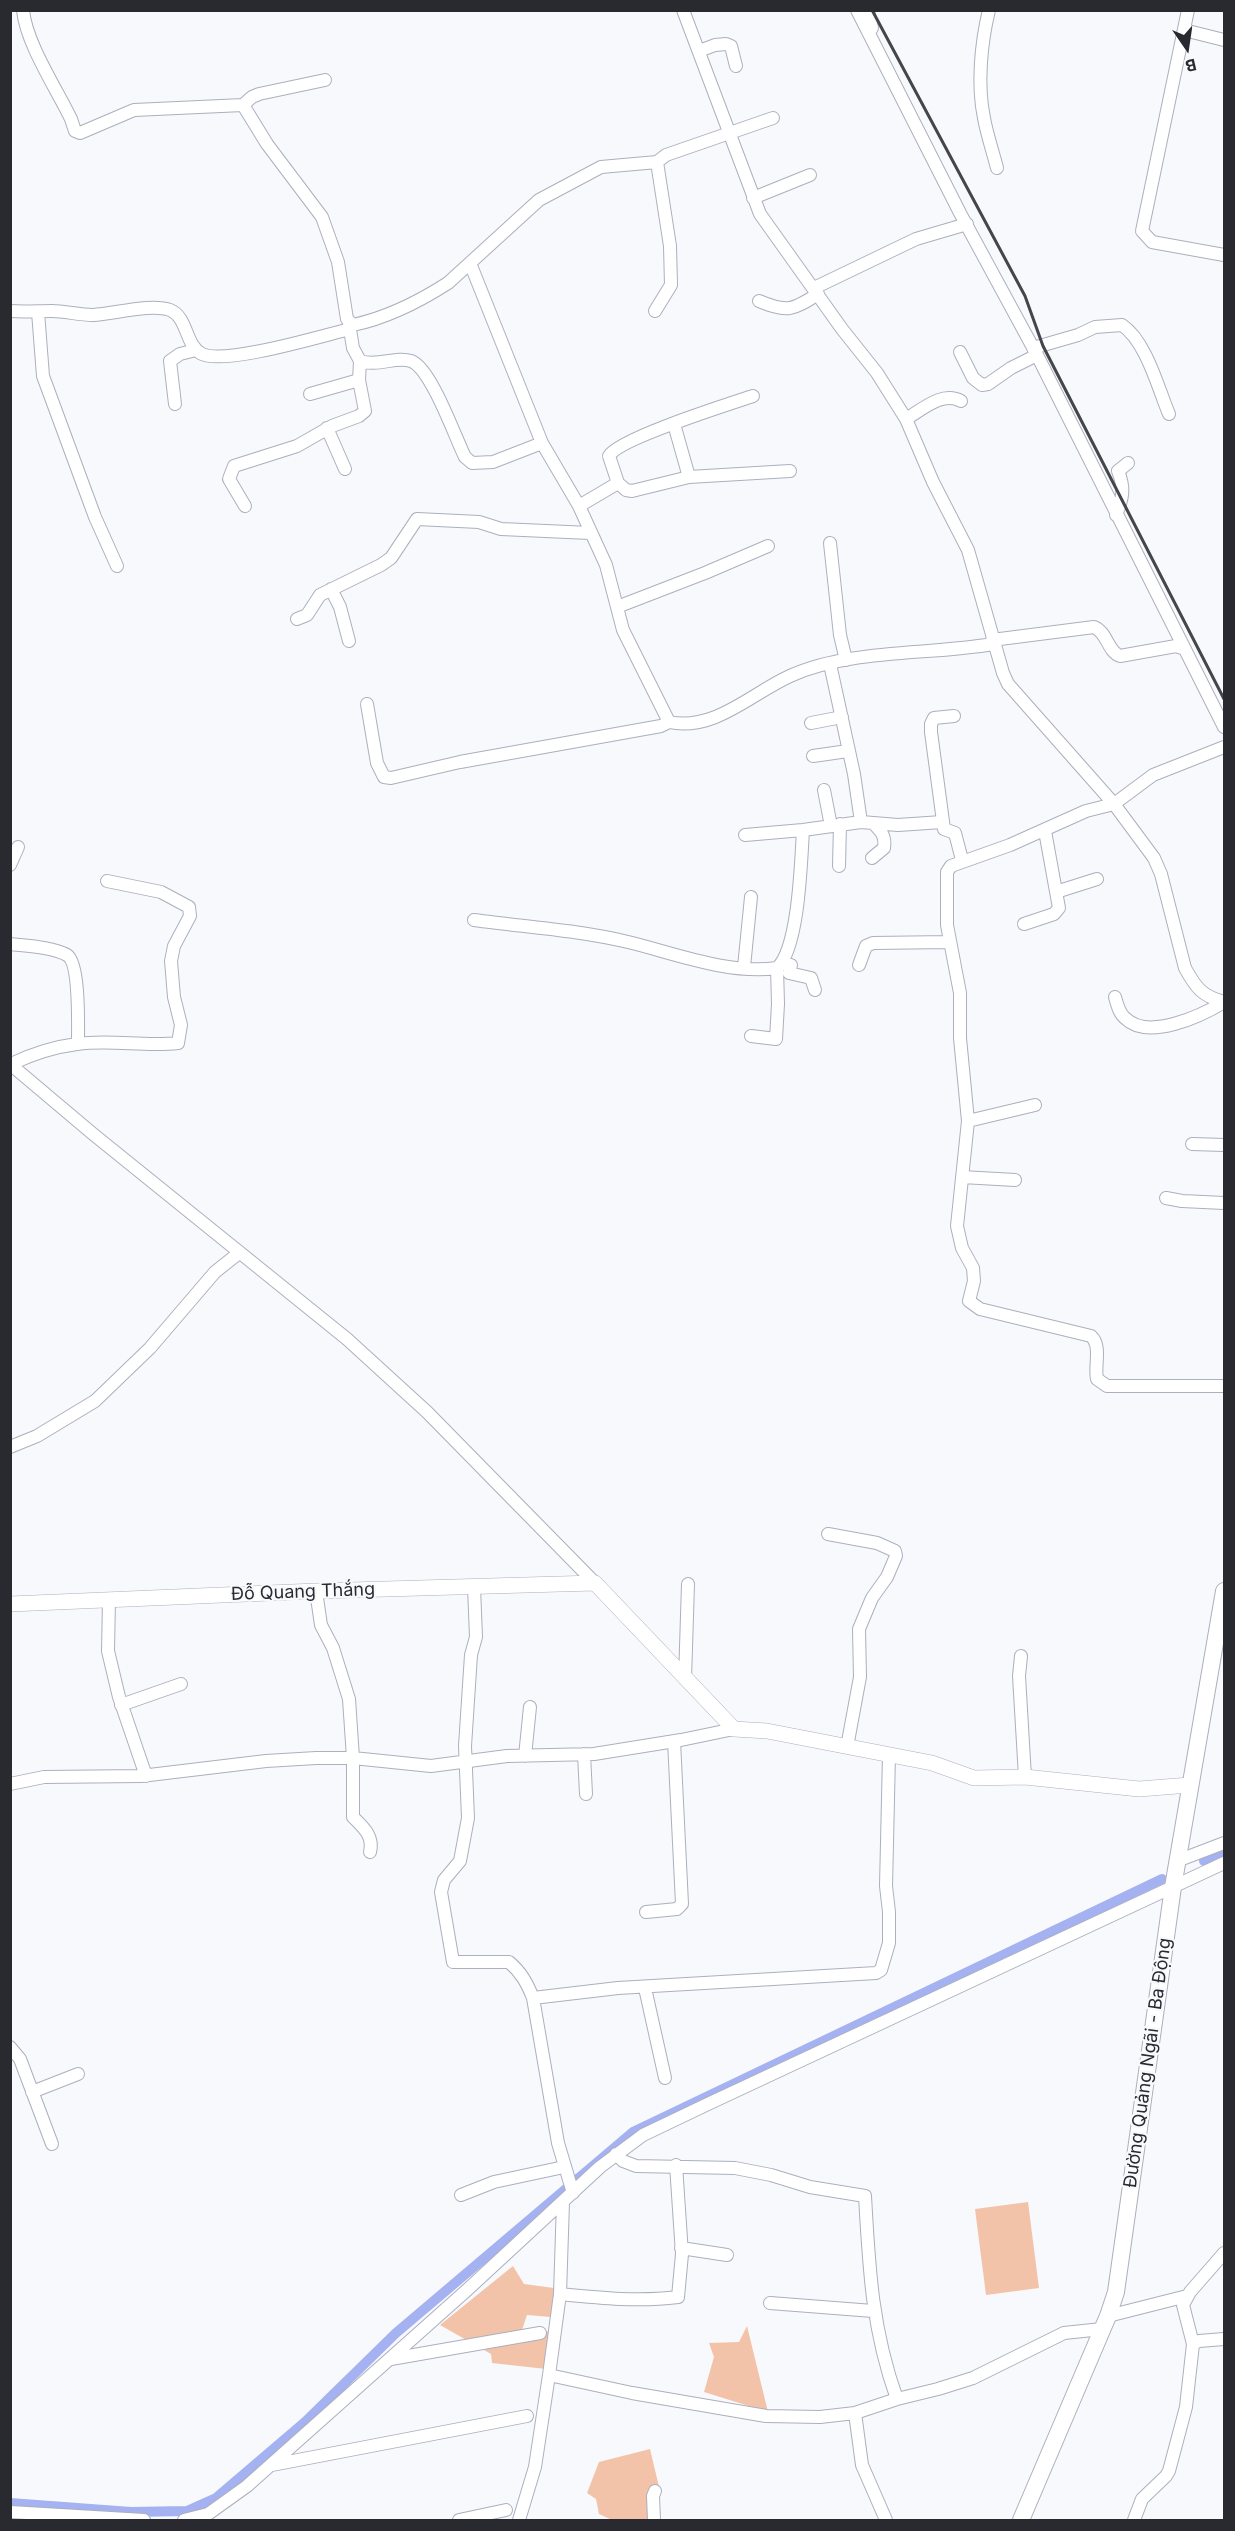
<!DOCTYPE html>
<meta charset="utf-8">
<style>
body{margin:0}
#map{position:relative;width:1235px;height:2531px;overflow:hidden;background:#f8f9fc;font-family:Inter,sans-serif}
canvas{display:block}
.frame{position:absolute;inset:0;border:12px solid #282a30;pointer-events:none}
.north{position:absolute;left:1157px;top:18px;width:60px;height:60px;-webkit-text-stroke:4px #f8f9fc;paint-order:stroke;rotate:167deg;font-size:16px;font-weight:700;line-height:24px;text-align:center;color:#282a30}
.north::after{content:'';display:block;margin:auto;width:21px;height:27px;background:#282a30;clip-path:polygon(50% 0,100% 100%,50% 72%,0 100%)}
</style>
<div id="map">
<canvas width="1235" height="2531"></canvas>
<div class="frame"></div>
<div class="north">B</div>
</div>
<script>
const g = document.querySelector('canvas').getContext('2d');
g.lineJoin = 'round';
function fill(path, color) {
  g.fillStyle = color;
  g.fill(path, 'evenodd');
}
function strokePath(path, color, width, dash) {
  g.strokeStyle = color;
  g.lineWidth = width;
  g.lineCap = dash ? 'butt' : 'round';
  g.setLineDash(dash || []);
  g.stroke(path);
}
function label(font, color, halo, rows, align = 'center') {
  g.font = font + ' Inter,sans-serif';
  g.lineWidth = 4.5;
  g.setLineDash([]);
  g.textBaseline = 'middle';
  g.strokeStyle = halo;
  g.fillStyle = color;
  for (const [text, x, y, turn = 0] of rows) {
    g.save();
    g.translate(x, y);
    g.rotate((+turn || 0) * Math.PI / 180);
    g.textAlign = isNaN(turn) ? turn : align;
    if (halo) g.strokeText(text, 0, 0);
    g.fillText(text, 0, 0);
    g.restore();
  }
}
fill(new Path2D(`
 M 1028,2202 L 1039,2288 L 986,2295 L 975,2209 Z
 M 513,2266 L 524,2284 L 554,2288 L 551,2317 L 527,2315 L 522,2330 L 551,2332 L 546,2369 L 492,2363 L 491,2354 L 440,2325 Z
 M 747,2326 L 768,2412 L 704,2392 L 714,2357 L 709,2343 L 739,2342 Z
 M 650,2449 L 660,2491 L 658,2520 L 612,2520 L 599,2514 L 596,2499 L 587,2493 L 599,2462 Z`), '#f2c3a8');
strokePath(new Path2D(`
 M 1204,1861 L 1224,1853
 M 10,2503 L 131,2512 L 187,2511 L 216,2498 L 305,2422 L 396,2333 L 633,2132 L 1162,1879`), '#a5b2f1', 10);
const minor = new Path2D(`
 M 23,10 C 26,43 56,88 71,119 L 75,131 L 80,133 L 134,110 L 243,105 L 267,144 L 322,217 L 338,262 L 347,319 L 353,325 C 386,318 420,301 448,283 L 539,200 L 601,167 L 657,162 L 666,155 L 773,118
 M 683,10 L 760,214 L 842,329 L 877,373 L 906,419 L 933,482 L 968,550 L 1003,673 L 1008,684 L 1114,804 L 1154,858 L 1161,874 L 1185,968 C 1196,988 1202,996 1224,1002
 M 857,10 L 960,213 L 1037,355 L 1224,727
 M 868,10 L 872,28 L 869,33
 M 989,10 C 981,43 977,85 984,118 C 987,135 993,152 997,168
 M 1188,10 L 1142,231 L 1152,242 L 1224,255
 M 1184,30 L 1224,40
 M 699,51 L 715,45 L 726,44 L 731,46 L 736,66
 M 243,105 L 252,97 L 259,94 L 325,80
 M 753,198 L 810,175
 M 470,263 L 542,443 L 579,506 L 606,565 L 623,630 L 669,722 C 714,732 752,693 790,676 C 848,649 930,655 993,644
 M 814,288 L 916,239 L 967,224
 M 759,301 C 787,313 793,310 818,294
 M 10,311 C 24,312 38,311 52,311 C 65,311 79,315 93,315 C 114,314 151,303 170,310 C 188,317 185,346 202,354 C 226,365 321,336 350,329
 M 655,311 L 671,285 L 670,246 L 657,162
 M 38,312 L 43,376 L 95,517 L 117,566
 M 349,323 L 353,348 L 360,361 C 377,367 396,356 411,361 C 431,368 455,437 465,457 L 472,463 L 493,462 L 542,443
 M 1033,348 L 1078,335 L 1095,327 L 1122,325 C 1146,341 1158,388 1169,414
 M 960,352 L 973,378 L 982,385 L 988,384 L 1011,368 L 1037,355
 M 310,394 L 359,380
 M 175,404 L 170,361 L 180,354 L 196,350
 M 906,419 C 923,409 942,391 961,401
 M 674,424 L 689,477
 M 327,428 L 345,469
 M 618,483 L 609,456 C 618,439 729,404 753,396
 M 245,506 L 229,479 L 234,466 L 297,446 L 332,426 L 359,416 L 365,411 L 359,380 L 360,361
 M 579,506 L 618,483 L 626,490 L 632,491 L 689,477 L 790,471
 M 1116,515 C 1123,498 1125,488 1118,471 L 1128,463
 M 830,543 L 840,635 L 846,660
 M 331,589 L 340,607 L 349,641
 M 617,607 L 705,573 L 768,546
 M 297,619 L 307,615 L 320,595 L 381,565 L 391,558 L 417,519 L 479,522 L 501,529 L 590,533
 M 992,640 L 1094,627 C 1108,633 1107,651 1120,656 L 1176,646 L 1185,649
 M 830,664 L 854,774 L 861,822
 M 367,704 L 377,763 L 384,777 L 391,778 L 460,762 L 661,726 L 669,722
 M 954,716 L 934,718 L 931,724 L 931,732 L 944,829 L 955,833 L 962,860
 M 811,723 L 842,717
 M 1224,747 L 1153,775 L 1114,804 L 1086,811 L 1010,845 L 951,866 L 947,872 L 947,925 L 960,993 L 960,1038 L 968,1121 L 957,1226 L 962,1248 L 973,1268 L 974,1281 L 969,1301 L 980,1309 L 1091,1336 C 1102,1346 1094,1366 1097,1379 L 1107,1386 L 1224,1386
 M 813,756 L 848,751
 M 824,790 L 831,826
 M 745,835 L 803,830
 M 872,858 L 884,848 C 886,836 881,831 873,823
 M 10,865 L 18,847
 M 839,866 L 840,824
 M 1056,892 L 1097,879
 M 474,920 C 525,927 578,930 628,942 C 674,953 729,975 777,968 C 799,948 801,861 803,830 L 861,822 L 898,825 L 942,822
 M 1024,924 L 1054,914 L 1059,908 L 1045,831
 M 10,944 C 27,946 52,947 67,955 C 80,963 78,1028 78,1043
 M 782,963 L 791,965 L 789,973 L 811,978 L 815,990
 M 859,965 L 866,946 L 873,943 L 949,942
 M 744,967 L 751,897
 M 1115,997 C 1117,1004 1119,1013 1125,1018 C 1148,1041 1201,1016 1224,1002
 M 751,1036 L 776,1039 L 778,1004 L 777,968
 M 10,1064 L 93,1134 L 347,1339 L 427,1412 L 595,1583
 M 11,1064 C 32,1054 53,1047 77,1044 C 110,1039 145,1047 178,1043 L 181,1025 L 174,997 L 171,961 L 174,946 L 190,916 L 189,907 L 161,892 L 107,881
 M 968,1121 L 1035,1105
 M 1192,1144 L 1224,1145
 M 962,1177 L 1015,1180
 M 1166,1198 L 1182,1201 L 1224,1203
 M 10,1447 L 37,1436 L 95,1401 L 150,1348 L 215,1272 L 239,1253
 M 828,1534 L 877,1543 L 895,1551 L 896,1556 L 887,1577 L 872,1598 L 859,1629 L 860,1677 L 847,1747
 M 474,1587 L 476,1637 L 471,1655 L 465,1746 L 468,1818 L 460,1861 L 444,1880 L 441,1892 L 453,1962 L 509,1962 C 521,1972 527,1983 533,1998 L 558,2143 L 573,2193
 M 316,1591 L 321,1625 L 333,1648 L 349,1699 L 353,1758 L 353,1817 C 363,1827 374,1836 370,1852
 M 109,1600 L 108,1651 L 119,1697 L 146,1776
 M 1021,1656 L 1019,1676 L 1025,1777
 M 685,1679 L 688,1584
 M 121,1705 L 181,1684
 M 584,1754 L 586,1794
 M 525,1756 L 530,1707
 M 10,1784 L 44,1777 L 141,1776 L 266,1761 L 316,1758 L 353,1758 L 431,1766 L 507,1756 L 594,1754 L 681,1740 L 734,1729
 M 1177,1861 L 1224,1843
 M 646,1912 L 677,1909 L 682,1904 L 674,1741
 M 645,1988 L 665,2078
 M 533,1998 L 618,1988 L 876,1973 L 881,1970 L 889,1943 L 889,1912 L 886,1886 L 889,1755
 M 10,2047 L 20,2059 L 52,2144
 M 32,2092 L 78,2074
 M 616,2154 L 623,2161 L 636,2166 L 735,2168 L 771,2175 L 810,2187 L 865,2196 C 869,2268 872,2330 897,2399
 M 461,2195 L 494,2182 L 564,2167
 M 681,2248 L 727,2255
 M 560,2294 C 600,2298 638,2302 678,2297 L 682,2254 L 676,2165
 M 770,2303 L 873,2311
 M 1108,2316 L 1187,2296
 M 1193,2344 L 1183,2305 L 1190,2292 L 1224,2253
 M 391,2359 L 540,2333
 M 549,2375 L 632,2393 L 766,2416 L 820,2417 L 855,2413 L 897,2399 L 938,2389 L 973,2378 L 1064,2333 L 1102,2329
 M 855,2413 L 862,2465 L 886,2520
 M 272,2465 L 527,2416
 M 10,2512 L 144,2520
 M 184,2520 L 208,2514 L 247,2486 L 467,2290 L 600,2167 L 643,2135 L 710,2103 L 1224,1863
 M 459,2520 L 506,2510
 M 519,2520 L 535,2467 L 549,2375 L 560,2294 L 563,2202
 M 654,2520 L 653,2496 L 655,2491
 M 1134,2520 L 1142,2499 L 1166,2476 L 1169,2471 L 1186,2407 L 1193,2344 L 1199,2341 L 1224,2339`);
const tertiary = new Path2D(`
 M 10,1604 L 316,1591 L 595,1583 L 734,1729 L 767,1731 L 932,1763 L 974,1778 L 1025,1777 L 1139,1789 L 1190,1785`);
const secondary = new Path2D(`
 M 1021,2520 L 1108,2316 L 1116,2292 L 1173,1887 L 1224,1591`);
strokePath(minor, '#acafbe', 14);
strokePath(tertiary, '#acafbe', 16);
strokePath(secondary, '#acafbe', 18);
strokePath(minor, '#fff', 12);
strokePath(tertiary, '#fff', 15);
strokePath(secondary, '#fff', 16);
strokePath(new Path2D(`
 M 872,10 L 1025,296 L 1043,346 L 1224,699`), '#44464b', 3);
label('18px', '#282a30', '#f8f9fc', [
 ["Đỗ Quang Thắng",303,1592,-2],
 ["Đường Quảng Ngãi - Ba Động",1148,2063,-82]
]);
</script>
